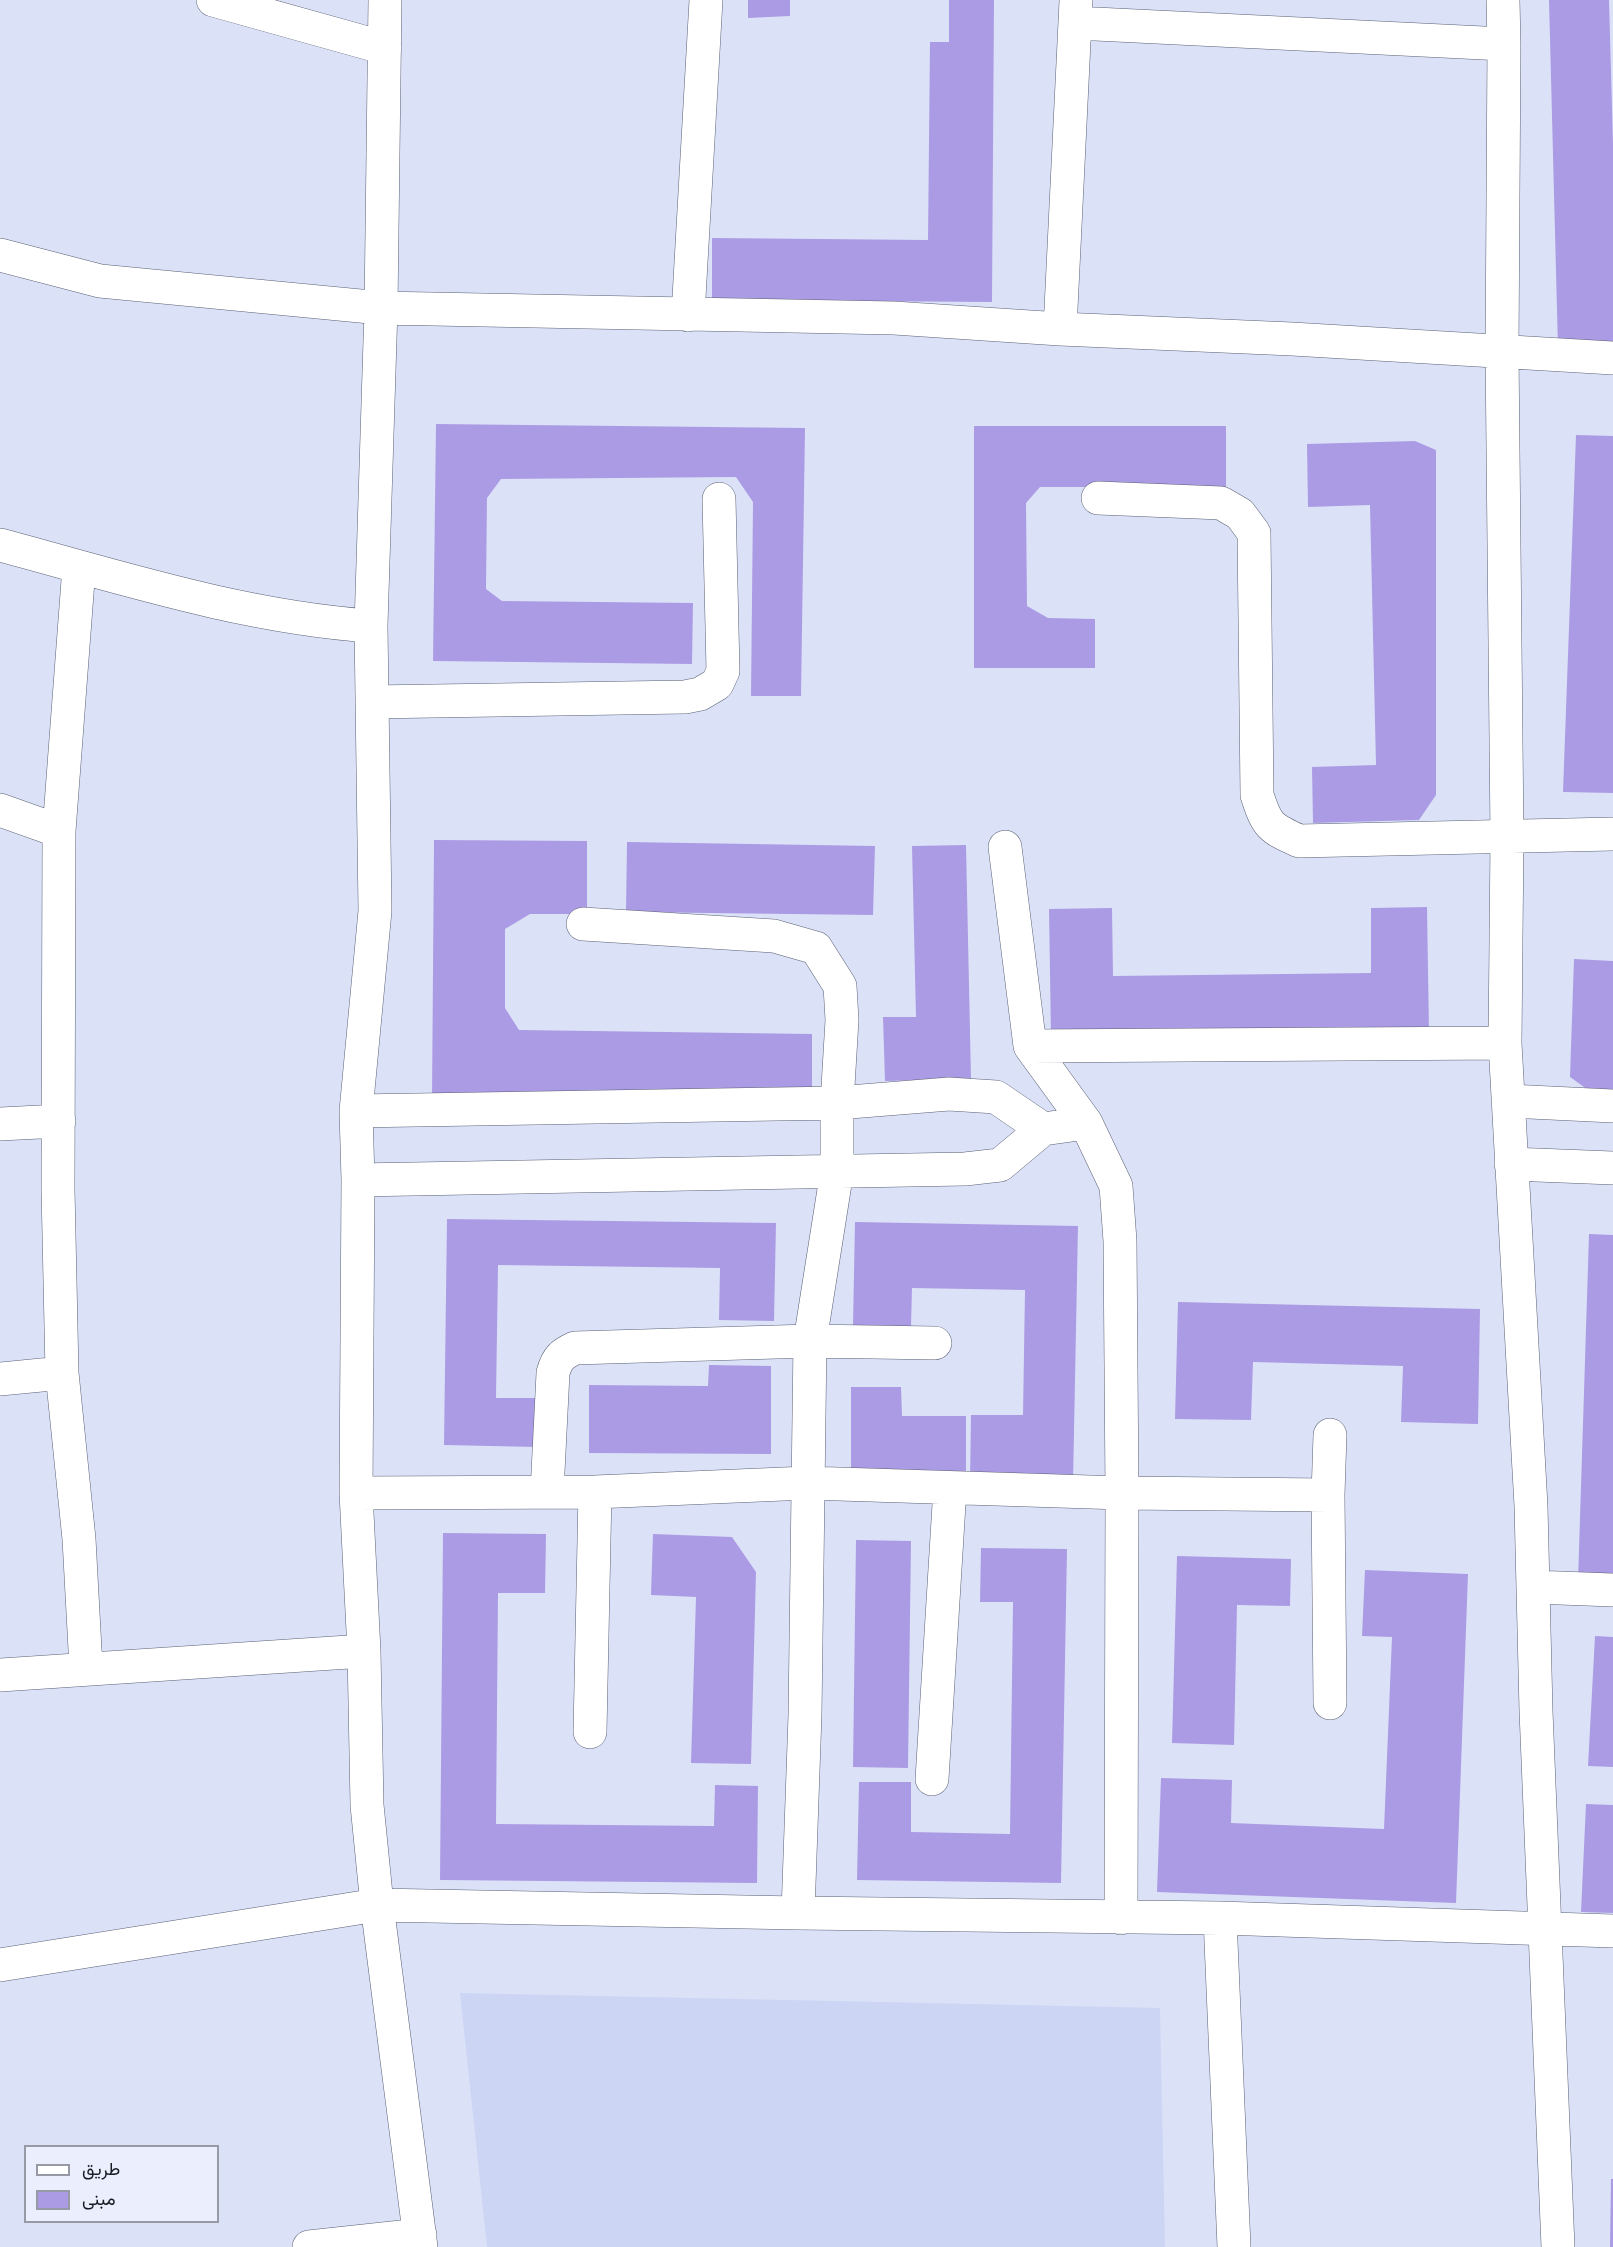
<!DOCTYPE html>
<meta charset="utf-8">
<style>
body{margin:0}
#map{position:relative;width:1613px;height:2247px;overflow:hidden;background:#dbe2f8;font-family:"PT Serif",Vazirmatn,serif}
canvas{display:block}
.legend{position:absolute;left:24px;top:2145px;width:195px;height:78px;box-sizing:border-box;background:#ebeffd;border:2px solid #979aa5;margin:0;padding:8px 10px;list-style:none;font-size:18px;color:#181a22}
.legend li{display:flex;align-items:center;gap:12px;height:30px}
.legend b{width:30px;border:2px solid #979aa5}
</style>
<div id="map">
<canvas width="1613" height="2247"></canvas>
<ul class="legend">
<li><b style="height:8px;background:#fff"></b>طريق</li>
<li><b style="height:16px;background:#ab9be4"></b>مبنى</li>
</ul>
</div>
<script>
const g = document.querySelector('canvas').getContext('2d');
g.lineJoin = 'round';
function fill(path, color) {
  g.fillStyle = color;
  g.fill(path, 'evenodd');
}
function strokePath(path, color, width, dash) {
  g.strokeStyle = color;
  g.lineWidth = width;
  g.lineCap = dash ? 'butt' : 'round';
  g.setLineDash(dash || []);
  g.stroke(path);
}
fill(new Path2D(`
 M 460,1993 L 1160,2008 L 1165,2247 L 487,2247 Z`), '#ccd5f3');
fill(new Path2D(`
 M 748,0 L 790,0 L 790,16 L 748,18 Z
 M 949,0 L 994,0 L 992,302 L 712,300 L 712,238 L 928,240 L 930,42 L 949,42 Z
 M 1549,0 L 1609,0 L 1613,145 L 1613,347 L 1558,349 Z
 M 436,424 L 805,428 L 801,696 L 751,696 L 753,502 L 736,477 L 501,479 L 487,498 L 486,589 L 502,601 L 693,603 L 692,664 L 433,661 Z
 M 974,426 L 1226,426 L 1226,487 L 1040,487 L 1026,503 L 1027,606 L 1048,618 L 1095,619 L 1095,668 L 974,668 Z
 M 1576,435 L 1613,436 L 1613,793 L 1563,792 Z
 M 1415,441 L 1436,450 L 1436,795 L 1419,820 L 1313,823 L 1312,767 L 1376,765 L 1370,505 L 1308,507 L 1307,444 Z
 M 434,840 L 587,841 L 587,914 L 530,914 L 505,929 L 505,1008 L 519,1030 L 812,1034 L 812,1101 L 432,1098 Z
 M 627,842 L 875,846 L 873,915 L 626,912 Z
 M 966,845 L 971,1079 L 885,1081 L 883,1017 L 916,1017 L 912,846 Z
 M 1427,907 L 1429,1032 L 1051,1038 L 1049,909 L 1112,908 L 1113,976 L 1371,973 L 1371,908 Z
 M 1574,959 L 1613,961 L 1613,1102 L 1605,1102 L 1570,1077 Z
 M 447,1219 L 776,1223 L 774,1321 L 719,1320 L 720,1268 L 498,1265 L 496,1398 L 537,1398 L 537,1447 L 444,1445 Z
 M 855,1222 L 1078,1226 L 1073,1483 L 970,1482 L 971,1415 L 1023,1415 L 1025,1290 L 912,1288 L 911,1327 L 853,1325 Z
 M 1589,1234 L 1613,1235 L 1613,1582 L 1578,1581 Z
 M 1178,1302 L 1480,1309 L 1478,1424 L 1401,1422 L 1403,1366 L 1253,1362 L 1251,1420 L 1175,1419 Z
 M 709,1365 L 771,1366 L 771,1454 L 589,1453 L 589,1385 L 708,1386 Z
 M 851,1387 L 901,1387 L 902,1416 L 966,1416 L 966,1478 L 851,1479 Z
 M 443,1533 L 546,1534 L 545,1593 L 498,1593 L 496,1824 L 714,1826 L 715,1785 L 758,1786 L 757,1883 L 440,1880 Z
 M 653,1534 L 732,1537 L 756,1572 L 751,1764 L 691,1763 L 696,1597 L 651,1595 Z
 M 856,1540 L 911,1541 L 908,1768 L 853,1767 Z
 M 981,1548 L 1067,1549 L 1061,1883 L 857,1880 L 859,1782 L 911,1782 L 911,1832 L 1010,1834 L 1013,1602 L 980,1602 Z
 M 1177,1556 L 1291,1559 L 1290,1606 L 1237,1605 L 1234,1745 L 1172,1743 Z
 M 1365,1570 L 1468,1574 L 1456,1903 L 1157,1892 L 1161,1778 L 1232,1780 L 1231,1823 L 1384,1829 L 1392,1637 L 1362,1636 Z
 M 1595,1636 L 1613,1637 L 1613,1767 L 1588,1766 Z
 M 1586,1804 L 1613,1805 L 1613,1913 L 1581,1912 Z
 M 1611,2179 L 1613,2179 L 1613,2247 L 1610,2247 Z`), '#ab9be4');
const minor = new Path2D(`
 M 213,0 L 385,48
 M 385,0 L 381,308 L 371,626 L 375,911 L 356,1111 L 358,1180 L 356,1493 L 364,1651 L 367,1805 L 377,1905 L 421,2247
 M 1503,0 L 1504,44 L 1502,351 L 1507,837 L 1505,1043 L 1531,1506 L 1536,1711 L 1558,2247
 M 1075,23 L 1504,44
 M 0,255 L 100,281 L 381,308 L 894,318 L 1060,329 L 1292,339 L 1613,358
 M 688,315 L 706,0
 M 1060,329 L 1076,1
 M 1098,498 L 1221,503 L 1240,514 L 1254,533 L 1257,795 C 1267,826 1270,828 1299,841 L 1613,834
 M 0,545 C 123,578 243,617 371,626
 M 79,567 L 59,831 L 58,1189 L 62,1373 L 79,1539 L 86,1668
 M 372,702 L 685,697 L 700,694 L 717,684 L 723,671 L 719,499
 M 0,810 L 59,831
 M 1005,847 L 1030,1046 L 1086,1123
 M 583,924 L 774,936 L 816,948 L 840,986 L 842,1020 L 837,1103 L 837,1171 L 810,1341 L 805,1715 L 798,1913
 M 1030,1046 L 1505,1043
 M 1509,1101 L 1613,1106
 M 356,1111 L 837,1103 L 949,1094 L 996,1097 L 1043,1129
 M 0,1124 L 59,1121
 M 1511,1164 L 1613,1168
 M 358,1180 L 965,1169 L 1000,1165 L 1043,1129 L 1086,1123 L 1116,1186 L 1120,1241 L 1122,1493 L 1121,1918
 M 0,1379 L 62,1373
 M 1330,1435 L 1328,1495 L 1330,1703
 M 547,1492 L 553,1373 C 557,1358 562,1354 575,1348 L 810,1341 L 935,1343
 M 356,1493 L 595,1492 L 807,1483 L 1122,1493 L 1328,1495
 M 1533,1587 L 1613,1590
 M 0,1675 L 364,1651
 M 590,1732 L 595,1492
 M 932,1779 L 950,1488
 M 1220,1918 L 1234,2247
 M 0,1965 L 377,1905 L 798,1913 L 1220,1918 L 1613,1931
 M 309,2247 L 420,2235`);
strokePath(minor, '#5a6074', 34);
strokePath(minor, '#fff', 33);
</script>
